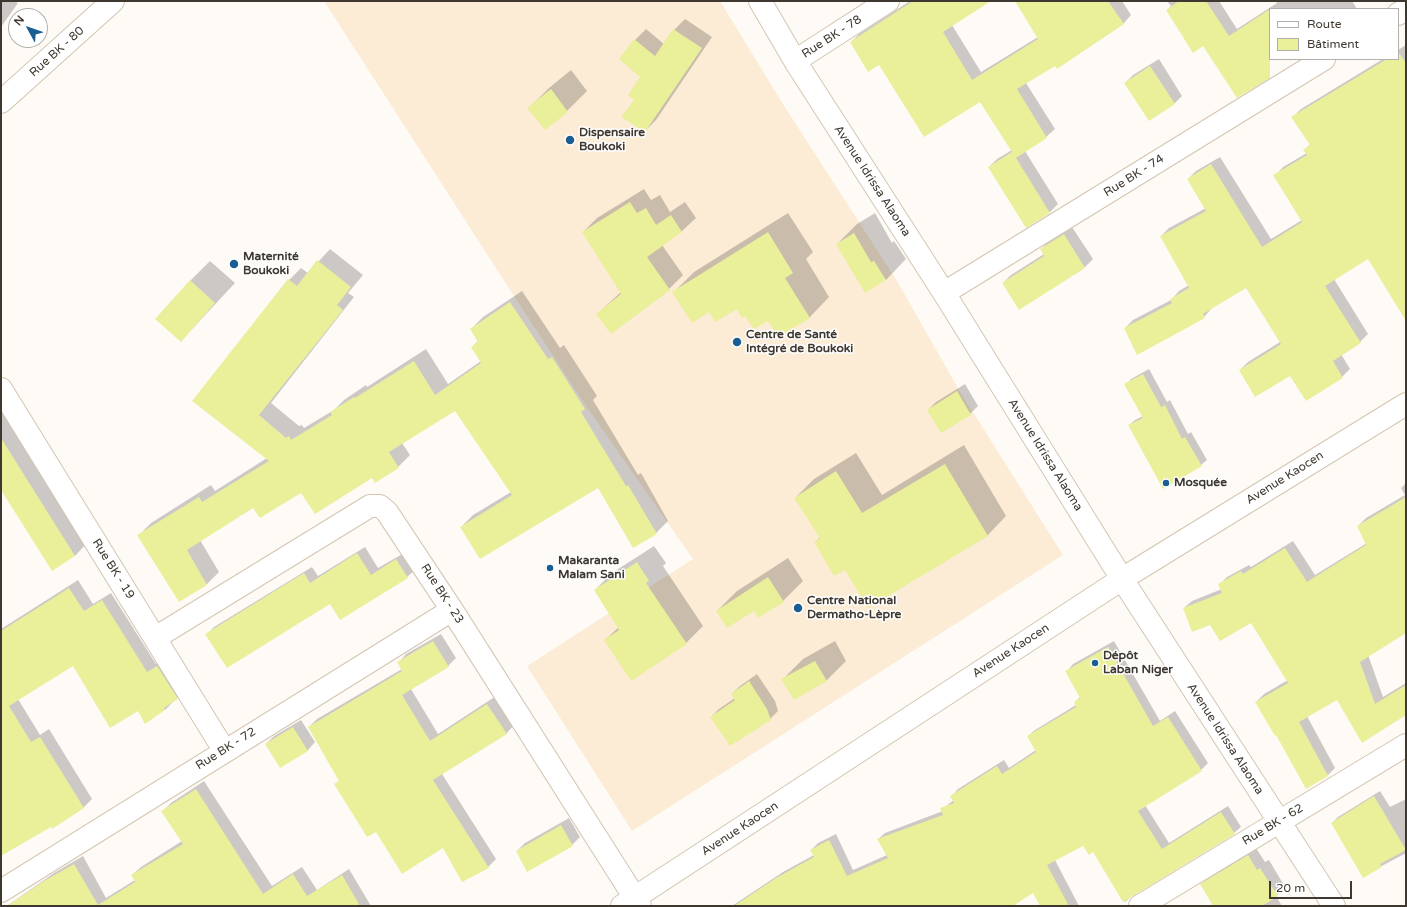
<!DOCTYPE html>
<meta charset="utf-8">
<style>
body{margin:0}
#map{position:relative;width:1407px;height:907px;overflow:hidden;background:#fefbf7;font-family:"Varela Round",sans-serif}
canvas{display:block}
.frame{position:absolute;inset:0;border:2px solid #3e3830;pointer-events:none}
.legend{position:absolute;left:1269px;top:8px;width:130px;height:52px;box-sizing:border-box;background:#fff;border:1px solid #b2afac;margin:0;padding:5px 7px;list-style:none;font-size:12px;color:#3e3830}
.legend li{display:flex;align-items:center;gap:8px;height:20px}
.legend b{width:20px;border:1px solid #b2afac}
.north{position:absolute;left:8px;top:8px;width:40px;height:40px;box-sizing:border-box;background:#fff;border:1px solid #b2afac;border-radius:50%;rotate:310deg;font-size:11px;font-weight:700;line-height:16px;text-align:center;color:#3e3830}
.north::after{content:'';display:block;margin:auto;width:14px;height:18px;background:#1a5d92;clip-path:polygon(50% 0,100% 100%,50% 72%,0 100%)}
.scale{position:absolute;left:1269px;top:881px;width:83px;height:18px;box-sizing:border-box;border:2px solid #3e3830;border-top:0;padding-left:5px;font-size:12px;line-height:14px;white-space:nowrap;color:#3e3830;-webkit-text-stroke:3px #fff;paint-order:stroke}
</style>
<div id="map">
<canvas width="1407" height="907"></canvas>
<div class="frame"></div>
<ul class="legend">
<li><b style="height:5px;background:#fff"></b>Route</li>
<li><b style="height:11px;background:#eaef9a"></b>Bâtiment</li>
</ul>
<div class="north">N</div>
<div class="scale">20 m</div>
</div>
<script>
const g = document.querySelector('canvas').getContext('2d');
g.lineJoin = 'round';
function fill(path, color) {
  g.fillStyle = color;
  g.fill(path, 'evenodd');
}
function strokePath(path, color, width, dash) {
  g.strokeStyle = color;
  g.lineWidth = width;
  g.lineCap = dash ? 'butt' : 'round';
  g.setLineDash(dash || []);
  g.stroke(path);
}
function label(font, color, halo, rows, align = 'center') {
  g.font = font + ' "Varela Round",sans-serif';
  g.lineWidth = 3;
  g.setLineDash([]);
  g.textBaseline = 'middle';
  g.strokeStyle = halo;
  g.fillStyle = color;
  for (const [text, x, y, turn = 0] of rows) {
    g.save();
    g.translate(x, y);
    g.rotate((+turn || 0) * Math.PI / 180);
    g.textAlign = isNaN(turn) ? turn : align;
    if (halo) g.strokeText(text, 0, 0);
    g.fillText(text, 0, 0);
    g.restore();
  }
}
fill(new Path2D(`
 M 324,1 L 720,1 L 783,104 L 897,281 L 959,390 L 1063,555 L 632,831 L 527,666 L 693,559 L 586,406 L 512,293 Z`), '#fcecd6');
fill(new Path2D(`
 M 1,1 L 14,1 L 18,3 L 1,27 Z
 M 910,1 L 989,1 L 952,25 L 981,72 L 1038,37 L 1016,1 L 1122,1 L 1131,15 L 1123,24 L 1026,83 L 1055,129 L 1046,137 L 1025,151 L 1058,204 L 1050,212 L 1027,226 L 989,167 L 997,159 L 1012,150 L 980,100 L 880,63 L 851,42 L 859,34 Z
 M 1167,1 L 1219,1 L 1237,29 L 1277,3 L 1276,1 L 1352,1 L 1357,9 L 1270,9 L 1270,55 L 1203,45 L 1167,10 L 1171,6 Z
 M 685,19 L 712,37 L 656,120 L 645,131 L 635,100 L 642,76 L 635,40 L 646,29 L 664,44 L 674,30 Z
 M 1406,45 L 1406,305 L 1368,258 L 1334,279 L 1368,334 L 1360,342 L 1341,354 L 1350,369 L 1342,377 L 1291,375 L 1240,370 L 1248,362 L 1280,342 L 1246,287 L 1212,308 L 1204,317 L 1125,328 L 1133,320 L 1171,300 L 1179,291 L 1189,285 L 1161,236 L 1169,228 L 1206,208 L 1188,179 L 1196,171 L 1220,157 L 1271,239 L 1302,220 L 1275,176 L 1283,167 L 1307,153 L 1305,150 L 1310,144 L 1293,117 L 1301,109 L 1383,59 L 1398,59 L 1398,50 Z
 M 1159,59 L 1182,96 L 1174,104 L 1125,83 L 1133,75 Z
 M 571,70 L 587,91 L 567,111 L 545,129 L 529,108 L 549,88 Z
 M 644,189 L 651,200 L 660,195 L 670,212 L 685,202 L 696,218 L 682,231 L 662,245 L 683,275 L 669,289 L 597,314 L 621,292 L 583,232 L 597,218 Z
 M 788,213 L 813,252 L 806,259 L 829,297 L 809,318 L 768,319 L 746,315 L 737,307 L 709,311 L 674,292 L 694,272 Z
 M 875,213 L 892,243 L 894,241 L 906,259 L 886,280 L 837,244 L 857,224 Z
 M 1072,227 L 1093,259 L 1085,267 L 1019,308 L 1003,283 L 1011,275 L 1044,254 L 1041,249 L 1049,241 Z
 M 330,249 L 363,275 L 348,293 L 354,297 L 271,403 L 299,426 L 302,425 L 304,428 L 334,410 L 344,400 L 366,385 L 367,387 L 426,349 L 448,384 L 481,361 L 472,347 L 478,341 L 471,329 L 483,317 L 522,291 L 560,348 L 564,345 L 597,396 L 593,400 L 638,475 L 641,473 L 668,521 L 656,533 L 598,486 L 461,527 L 473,515 L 511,492 L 455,410 L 402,443 L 410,455 L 398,467 L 372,476 L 301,491 L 254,506 L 200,540 L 219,572 L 207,584 L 179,601 L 139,535 L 151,523 L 211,485 L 215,491 L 267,458 L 194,400 L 289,280 L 301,268 L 308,273 Z
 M 210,261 L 235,283 L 181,341 L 190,281 Z
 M 1149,369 L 1167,402 L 1170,400 L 1188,434 L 1191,432 L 1207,460 L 1201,465 L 1129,425 L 1135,420 L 1143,416 L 1126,385 L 1131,379 Z
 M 965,384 L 978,406 L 970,414 L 942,432 L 928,410 L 936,402 Z
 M 1,409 L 86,544 L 75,556 L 1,488 Z
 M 964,445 L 1006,516 L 987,536 L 846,568 L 815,542 L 820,537 L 795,498 L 814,479 L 856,453 L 882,495 Z
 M 1406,483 L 1406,632 L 1368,655 L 1383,697 L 1406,683 L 1406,714 L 1337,699 L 1307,716 L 1335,768 L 1328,775 L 1277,734 L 1256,702 L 1264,694 L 1288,680 L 1252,622 L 1211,624 L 1184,608 L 1192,601 L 1222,589 L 1219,585 L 1227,577 L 1249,565 L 1251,567 L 1293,541 L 1315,575 L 1367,543 L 1358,526 L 1366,518 L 1405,495 L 1401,488 Z
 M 654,546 L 666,563 L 663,566 L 703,626 L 686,643 L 605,640 L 619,627 L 595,590 L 612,573 Z
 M 365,547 L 378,568 L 404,553 L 415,570 L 407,577 L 330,603 L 207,634 L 214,627 L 312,567 L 318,576 Z
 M 788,558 L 803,581 L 783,601 L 754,610 L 717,611 L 737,591 Z
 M 78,580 L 93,604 L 111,593 L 156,664 L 166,658 L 185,690 L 165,710 L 138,710 L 74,665 L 18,699 L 40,735 L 49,729 L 92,799 L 84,807 L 1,855 L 1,629 Z
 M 441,634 L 456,658 L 448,666 L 411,689 L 438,734 L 496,696 L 514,725 L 506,734 L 442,774 L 496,859 L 488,867 L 443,847 L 376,830 L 336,784 L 340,780 L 309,727 L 317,719 L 402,669 L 398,663 L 406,654 Z
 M 835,641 L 846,661 L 826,681 L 783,679 L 803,659 Z
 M 1114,641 L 1160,721 L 1175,711 L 1208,763 L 1201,770 L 1145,805 L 1169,843 L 1228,806 L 1241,827 L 1234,833 L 1133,895 L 1125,902 L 1094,851 L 1083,845 L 1055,860 L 1079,906 L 1041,906 L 1033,892 L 1011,906 L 732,906 L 783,872 L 814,855 L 811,850 L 818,843 L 836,834 L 853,870 L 887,855 L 878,839 L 885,833 L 943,811 L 942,809 L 954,800 L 952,796 L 958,789 L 1004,760 L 1009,768 L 1036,750 L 1028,736 L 1035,730 L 1076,705 L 1075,702 L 1081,696 L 1067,671 L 1073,664 Z
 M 757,674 L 775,701 L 778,711 L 770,719 L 711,717 L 719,709 L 735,698 L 732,694 L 740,686 Z
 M 301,720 L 315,742 L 308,750 L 281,767 L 266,744 L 274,736 Z
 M 204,781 L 272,886 L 302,867 L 317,890 L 349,869 L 371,906 L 7,906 L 54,873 L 83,856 L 106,898 L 135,880 L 132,875 L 141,867 L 182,841 L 163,811 L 171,803 Z
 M 1380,791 L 1390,807 L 1406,799 L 1406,853 L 1363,876 L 1332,823 L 1338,817 Z
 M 569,818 L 580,837 L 572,845 L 517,851 L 525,843 Z
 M 1256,848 L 1265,862 L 1269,860 L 1285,887 L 1276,896 L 1282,906 L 1215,906 L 1202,884 L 1210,876 Z`), '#0003');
fill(new Path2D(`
 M 913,1 L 991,1 L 943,32 L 972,80 L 1038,39 L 1015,1 L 1108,1 L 1124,24 L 1057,69 L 1055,66 L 1017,89 L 1047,138 L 1016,158 L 1050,213 L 1026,228 L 988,167 L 1012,152 L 980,102 L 924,137 L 879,65 L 868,72 L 850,42 Z
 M 1179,1 L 1206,1 L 1229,36 L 1270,9 L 1270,78 L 1237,98 L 1203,46 L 1193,53 L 1166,10 Z
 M 673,29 L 702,48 L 645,132 L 621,117 L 634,100 L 628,95 L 640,77 L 619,59 L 634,39 L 655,56 Z
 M 1398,52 L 1406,63 L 1406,321 L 1368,259 L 1325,286 L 1361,343 L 1333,361 L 1343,378 L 1306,401 L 1290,376 L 1255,397 L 1239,370 L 1281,344 L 1246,288 L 1203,314 L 1205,318 L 1137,355 L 1124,328 L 1172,303 L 1170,299 L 1189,288 L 1160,236 L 1206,211 L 1187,179 L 1211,164 L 1262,247 L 1302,222 L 1273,175 L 1307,155 L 1303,150 L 1310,145 L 1291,117 L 1387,59 L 1398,59 Z
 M 1150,66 L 1175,104 L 1149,121 L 1124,83 Z
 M 551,89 L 568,112 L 545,130 L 527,108 Z
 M 630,202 L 637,213 L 646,208 L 656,225 L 671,215 L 682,232 L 647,257 L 670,290 L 611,334 L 596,314 L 621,294 L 582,232 Z
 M 768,232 L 793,273 L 785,278 L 810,318 L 778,337 L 768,321 L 754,329 L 745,316 L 742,318 L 737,309 L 715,322 L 709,312 L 692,323 L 672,292 Z
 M 854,233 L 871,262 L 874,261 L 886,280 L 865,293 L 836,244 Z
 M 1064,234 L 1085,268 L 1019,310 L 1002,283 L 1044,256 L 1040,249 Z
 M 317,260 L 351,287 L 337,305 L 343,310 L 259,415 L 286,438 L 289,436 L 291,440 L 332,415 L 330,412 L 354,397 L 355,398 L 414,361 L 435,395 L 481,363 L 471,347 L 478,342 L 470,329 L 510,302 L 548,359 L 552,357 L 585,409 L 581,412 L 626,486 L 628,485 L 657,534 L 633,548 L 598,488 L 480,559 L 460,527 L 512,495 L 455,411 L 389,452 L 399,468 L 375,483 L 372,478 L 315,514 L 301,493 L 260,518 L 253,508 L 187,550 L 207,585 L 179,602 L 137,535 L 199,497 L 202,502 L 269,461 L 192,401 L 288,279 L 297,286 Z
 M 190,280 L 215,303 L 181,342 L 155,319 Z
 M 1143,374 L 1161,407 L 1165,405 L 1182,439 L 1185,437 L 1202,466 L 1163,489 L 1128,425 L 1143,418 L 1124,384 Z
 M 957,391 L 971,415 L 941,433 L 927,410 Z
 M 1,438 L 75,556 L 52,571 L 1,490 Z
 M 945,464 L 988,536 L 868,608 L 845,570 L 834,576 L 814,542 L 820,538 L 794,498 L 836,471 L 862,513 Z
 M 1406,497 L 1406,633 L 1360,662 L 1375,704 L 1406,685 L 1406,715 L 1362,743 L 1337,700 L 1299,722 L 1328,776 L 1306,789 L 1276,735 L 1275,736 L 1255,702 L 1288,683 L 1251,623 L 1220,641 L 1210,625 L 1192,632 L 1183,608 L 1222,593 L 1218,584 L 1241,571 L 1243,574 L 1285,548 L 1307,582 L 1366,545 L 1357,526 Z
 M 357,553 L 371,575 L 396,559 L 408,578 L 340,620 L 330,604 L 227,668 L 205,634 L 304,573 L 310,583 Z
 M 637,562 L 649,581 L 646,583 L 687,644 L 631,681 L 604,640 L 619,630 L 594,590 Z
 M 768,577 L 784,602 L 758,618 L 754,611 L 727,628 L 716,611 Z
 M 69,588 L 84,611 L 102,600 L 147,672 L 157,666 L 178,699 L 164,708 L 165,710 L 145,724 L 138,711 L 110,728 L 73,666 L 9,706 L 31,742 L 40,737 L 84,808 L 52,829 L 51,827 L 1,856 L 1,631 Z
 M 433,641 L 449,667 L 402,695 L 430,741 L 487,704 L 507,734 L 433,780 L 489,868 L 462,882 L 443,848 L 402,874 L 376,832 L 367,837 L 334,784 L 339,781 L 308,727 L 402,671 L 397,662 Z
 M 1108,647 L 1153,726 L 1168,717 L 1202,771 L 1138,811 L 1162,849 L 1221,812 L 1235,834 L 1123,902 L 1093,852 L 1089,855 L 1083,846 L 1047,865 L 1069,906 L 1040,906 L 1033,893 L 1013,906 L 734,906 L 776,878 L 814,857 L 810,850 L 829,840 L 847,876 L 888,858 L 877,839 L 943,815 L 940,808 L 954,803 L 950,796 L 997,766 L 1002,774 L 1036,752 L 1027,736 L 1076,707 L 1074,702 L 1080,698 L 1065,671 Z
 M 815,661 L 827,681 L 794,700 L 781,679 Z
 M 749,681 L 767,709 L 771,720 L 730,746 L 710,717 L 735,700 L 731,694 Z
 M 293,727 L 308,751 L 280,768 L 265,744 Z
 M 196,789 L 263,894 L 293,874 L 307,896 L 342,875 L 360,906 L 7,906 L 44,881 L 74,864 L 98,905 L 135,882 L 131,875 L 183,844 L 161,811 Z
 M 1374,796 L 1406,850 L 1380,864 L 1382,867 L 1363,878 L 1331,823 Z
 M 561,825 L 573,846 L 527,872 L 516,851 Z
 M 1248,855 L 1257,870 L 1260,868 L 1278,896 L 1262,906 L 1213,906 L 1200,884 Z`), '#eaef9a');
const street = new Path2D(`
 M 760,1 L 795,61 L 944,293 L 1122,579 L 1334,906
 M 1398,14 L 1406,9
 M 795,61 L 888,1
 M 1,102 L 113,1
 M 944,293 L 1324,59
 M 1,389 L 224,750
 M 155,638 L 370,506 L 380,506 L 387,512 L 452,610 L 640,906
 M 1,891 L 452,610
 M 1140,906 L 1406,745`);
const secondary = new Path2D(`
 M 622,906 L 1122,579 L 1406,404`);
strokePath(street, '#d3c5b0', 24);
strokePath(secondary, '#d3c5b0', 24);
strokePath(street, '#fff', 22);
strokePath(secondary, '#fff', 22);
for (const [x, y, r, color] of [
 [570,140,5,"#1a5d92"],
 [234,264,5,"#1a5d92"],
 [737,342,5,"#1a5d92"],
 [1166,483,4,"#1a5d92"],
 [550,568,4,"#1a5d92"],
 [798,608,5,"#1a5d92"],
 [1095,663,4,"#1a5d92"]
]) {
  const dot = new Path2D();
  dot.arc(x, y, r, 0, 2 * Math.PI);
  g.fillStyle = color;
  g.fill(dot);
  strokePath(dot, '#fff', 1.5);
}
label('12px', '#3e3830', '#fff', [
 ["Rue BK - 78",832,37,-33],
 ["Rue BK - 80",57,52,-42],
 ["Rue BK - 74",1134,176,-32],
 ["Avenue Idrissa Alaoma",872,181,57],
 ["Avenue Idrissa Alaoma",1045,455,58],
 ["Avenue Kaocen",1285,478,-32],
 ["Rue BK - 19",113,569,58],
 ["Rue BK - 23",442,594,57],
 ["Avenue Kaocen",1011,651,-33],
 ["Avenue Idrissa Alaoma",1225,739,57],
 ["Rue BK - 72",226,749,-32],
 ["Rue BK - 62",1273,825,-31],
 ["Avenue Kaocen",740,829,-33]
]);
label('bold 12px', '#3e3830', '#fff', [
 ["Dispensaire",579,133],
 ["Boukoki",579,147],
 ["Maternité",243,257],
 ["Boukoki",243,271],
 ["Centre de Santé",746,335],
 ["Intégré de Boukoki",746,349],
 ["Mosquée",1174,483],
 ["Makaranta",558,561],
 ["Malam Sani",558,575],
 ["Centre National",807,601],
 ["Dermatho-Lèpre",807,615],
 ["Dépôt",1103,656],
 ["Laban Niger",1103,670]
], 'left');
</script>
